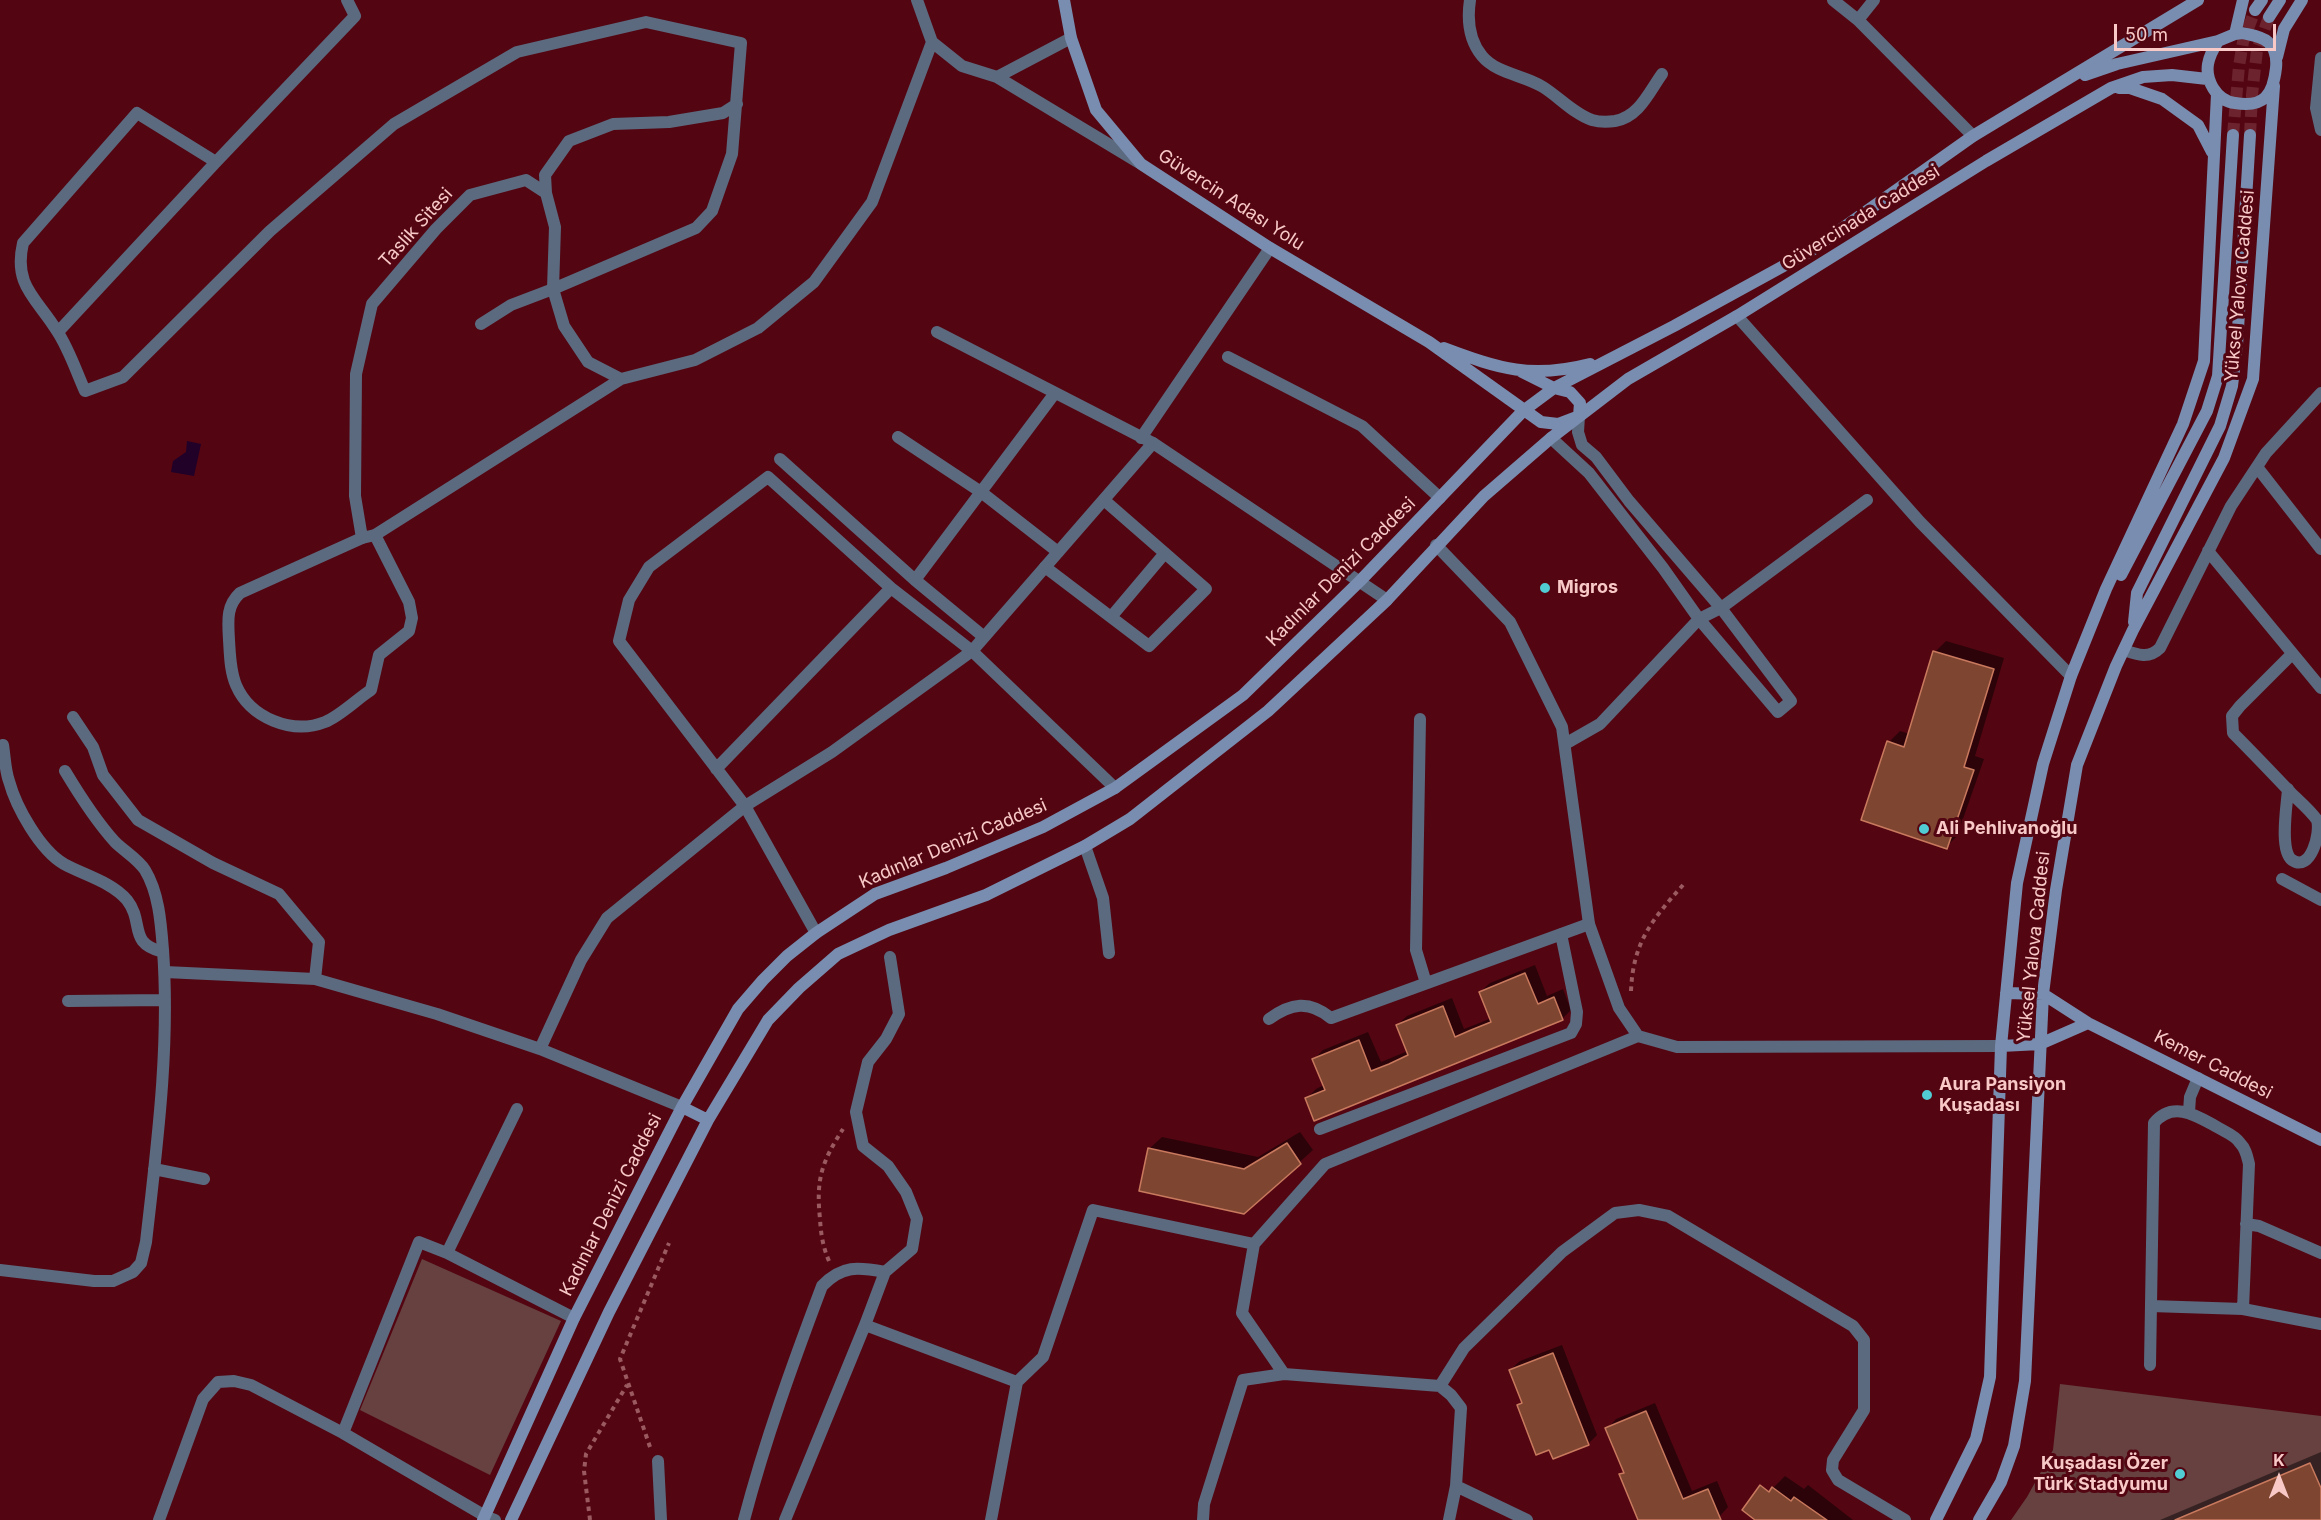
<!DOCTYPE html>
<meta charset="utf-8">
<style>
body{margin:0}
#map{position:relative;width:2321px;height:1520px;overflow:hidden;background:#530612;font-family:Inter,sans-serif}
canvas{display:block}
.north{position:absolute;left:2249px;top:1448px;width:60px;height:60px;-webkit-text-stroke:4px #530612;paint-order:stroke;rotate:0deg;font-size:16px;font-weight:700;line-height:24px;text-align:center;color:#f8c9c7}
.north::after{content:'';display:block;margin:auto;width:21px;height:27px;background:#f8c9c7;clip-path:polygon(50% 0,100% 100%,50% 72%,0 100%)}
.scale{position:absolute;left:2114px;top:24px;width:162px;height:27px;box-sizing:border-box;border:3px solid #f8c9c7;border-top:0;padding-left:8px;font-size:18px;line-height:21px;white-space:nowrap;color:#f8c9c7;-webkit-text-stroke:4px #530612;paint-order:stroke}
</style>
<div id="map">
<canvas width="2321" height="1520"></canvas>
<div class="north">K</div>
<div class="scale">50 m</div>
</div>
<script>
const g = document.querySelector('canvas').getContext('2d');
g.lineJoin = 'round';
function fill(path, color) {
  g.fillStyle = color;
  g.fill(path, 'evenodd');
}
function strokePath(path, color, width, dash) {
  g.strokeStyle = color;
  g.lineWidth = width;
  g.lineCap = dash ? 'butt' : 'round';
  g.setLineDash(dash || []);
  g.stroke(path);
}
function label(font, color, halo, rows, align = 'center') {
  g.font = font + ' Inter,sans-serif';
  g.lineWidth = 6;
  g.setLineDash([]);
  g.textBaseline = 'middle';
  g.strokeStyle = halo;
  g.fillStyle = color;
  for (const [text, x, y, turn = 0] of rows) {
    g.save();
    g.translate(x, y);
    g.rotate((+turn || 0) * Math.PI / 180);
    g.textAlign = isNaN(turn) ? turn : align;
    if (halo) g.strokeText(text, 0, 0);
    g.fillText(text, 0, 0);
    g.restore();
  }
}
fill(new Path2D(`
 M 422,1259 L 561,1321 L 490,1475 L 360,1410 Z
 M 2060,1384 L 2321,1416 L 2321,1520 L 2011,1520 L 2027,1497 L 2053,1450 Z`), '#664140');
fill(new Path2D(`
 M 187,441 L 201,444 L 194,476 L 171,472 L 173,461 L 186,452 Z`), '#210128');
fill(new Path2D(`
 M 1946,641 L 2004,658 L 1975,756 L 1984,759 L 1957,836 L 1946,847 L 1889,742 L 1900,731 L 1910,734 L 1935,652 Z
 M 1535,965 L 1547,996 L 1563,989 L 1571,1010 L 1562,1019 L 1307,1098 L 1316,1089 L 1324,1085 L 1314,1059 L 1323,1050 L 1368,1032 L 1381,1062 L 1408,1051 L 1397,1025 L 1407,1016 L 1452,998 L 1464,1029 L 1482,1022 L 1491,1018 L 1480,992 L 1490,983 Z
 M 1300,1132 L 1313,1150 L 1244,1212 L 1149,1149 L 1162,1137 L 1258,1157 Z
 M 1562,1345 L 1597,1435 L 1588,1444 L 1550,1448 L 1518,1405 L 1523,1401 L 1510,1370 L 1520,1361 Z
 M 1655,1403 L 1692,1491 L 1717,1481 L 1728,1507 L 1719,1517 L 1710,1520 L 1640,1520 L 1621,1475 L 1625,1471 L 1607,1429 L 1616,1419 Z
 M 2321,1452 L 2321,1520 L 2160,1520 Z
 M 1785,1476 L 1804,1489 L 1808,1485 L 1853,1520 L 1754,1520 L 1769,1492 Z`), '#0007');
const building = new Path2D(`
 M 1933,651 L 1994,669 L 1964,767 L 1974,770 L 1947,849 L 1861,820 L 1887,741 L 1904,747 Z
 M 1525,973 L 1538,1004 L 1554,997 L 1563,1020 L 1314,1121 L 1305,1098 L 1325,1090 L 1312,1059 L 1359,1040 L 1371,1071 L 1389,1064 L 1408,1055 L 1396,1025 L 1443,1006 L 1455,1037 L 1471,1030 L 1491,1022 L 1479,992 Z
 M 1287,1143 L 1301,1164 L 1244,1214 L 1139,1191 L 1148,1148 L 1244,1169 Z
 M 1553,1353 L 1589,1445 L 1553,1459 L 1549,1450 L 1536,1455 L 1517,1405 L 1522,1403 L 1509,1370 Z
 M 1646,1411 L 1683,1499 L 1708,1489 L 1721,1520 L 1638,1520 L 1619,1474 L 1624,1473 L 1605,1428 Z
 M 2310,1463 L 2321,1488 L 2321,1520 L 2175,1520 Z
 M 1760,1485 L 1769,1492 L 1772,1487 L 1791,1501 L 1794,1497 L 1827,1520 L 1755,1520 L 1742,1510 Z`);
fill(building, '#7e4531');
strokePath(building, '#c97a5e', 1.5);
strokePath(new Path2D(`
 M 2233,135 L 2239,66 L 2243,42 L 2255,10
 M 2250,135 L 2252,95 L 2257,50 L 2269,17`), '#6c232d', 12, [12, 6]);
strokePath(new Path2D(`
 M 1631,991 C 1633,942 1652,920 1683,885
 M 829,1261 C 823,1247 821,1235 820,1219 C 816,1180 821,1163 843,1129
 M 650,1447 L 620,1359 L 669,1243
 M 590,1520 L 584,1471 L 586,1454 L 627,1385`), '#9a5a60', 4, [4.5, 4.5]);
strokePath(new Path2D(`
 M 1470,0 C 1467,20 1469,40 1482,56 C 1497,74 1524,75 1543,87 C 1559,97 1574,114 1592,120 C 1599,122 1608,122 1615,121 C 1639,117 1649,92 1662,74
 M 2321,58 L 2316,108 L 2321,130
 M 481,324 L 511,305 L 553,289
 M 937,332 L 1153,443
 M 1228,357 L 1362,426 L 1440,498
 M 898,437 L 981,492 L 1058,552
 M 1141,438 L 1270,248
 M 780,459 L 915,580 L 984,637
 M 2257,467 L 2321,549
 M 362,538 L 240,593 C 226,606 228,621 229,640 C 230,655 230,671 236,685 C 250,718 292,735 325,722 C 340,716 357,699 371,690 L 379,655 L 409,631 L 412,618 L 409,602 L 375,535
 M 2208,551 L 2321,688
 M 1045,567 L 1149,646 L 1206,589 L 1104,500
 M 915,580 L 1055,393
 M 1111,617 L 1165,553
 M 2124,650 C 2138,655 2149,659 2160,648 L 2231,506 L 2266,453 L 2321,393
 M 1420,719 L 1416,950 L 1426,983
 M 2288,789 C 2287,805 2279,850 2292,860 C 2311,873 2321,832 2317,820 C 2310,810 2299,801 2291,793 C 2272,773 2253,753 2233,733 L 2232,716 L 2240,706 L 2292,654
 M 1085,846 L 1103,898 L 1109,953
 M 2282,879 L 2321,900
 M 68,1001 L 165,1000
 M 1269,1019 C 1291,1003 1309,1000 1331,1018 L 1589,924
 M 2189,1112 L 2190,1097 L 2198,1078
 M 1320,1129 L 1571,1033 L 1576,1024 L 1577,1012 L 1561,934
 M 154,1169 L 204,1179
 M 2246,1224 L 2259,1226 L 2321,1253
 M 0,1270 L 94,1281 L 113,1281 L 133,1272 L 141,1263 L 146,1242 C 157,1145 170,1047 163,950 C 161,924 159,893 145,870 C 138,859 124,851 115,842 C 95,820 80,796 65,771
 M 2151,1306 L 2243,1309 L 2321,1324
 M 2150,1365 L 2154,1123 C 2173,1100 2197,1116 2217,1127 C 2225,1132 2235,1135 2240,1143 C 2246,1149 2247,1156 2249,1164 L 2243,1309`), '#5c6a7f', 12);
strokePath(new Path2D(`
 M 917,0 L 932,42 L 962,66 L 997,77 L 1071,38
 M 1833,0 L 1858,20 L 1973,136
 M 1858,20 L 1874,0
 M 997,77 L 1138,162
 M 216,162 L 137,113 L 23,243 C 13,286 37,298 57,331 C 69,349 76,371 85,391 L 123,377 L 270,231 L 394,124 L 517,52 L 646,22 L 741,43 L 732,154 L 712,211 L 696,228 L 553,289
 M 546,193 L 545,175 L 569,141 L 613,124 L 669,122 L 723,113 L 737,104
 M 1737,316 L 1920,522 L 2071,676
 M 58,332 L 216,162 L 355,16 L 347,0
 M 621,379 L 588,362 L 564,326 L 553,289 L 555,227 L 546,193 L 526,180 L 470,195 L 436,229 L 372,304 L 356,374 L 355,496 L 362,538 L 375,535 L 621,379 L 695,360 L 758,328 L 814,282 L 872,202 L 932,42
 M 1551,438 L 1589,473 L 1663,568 L 1699,619 L 1778,712 L 1791,701 L 1721,608 L 1629,501 L 1596,457 L 1582,445 L 1578,432 L 1579,416
 M 1436,545 L 1510,622 L 1562,727 L 1589,924 L 1619,1008 L 1638,1036 L 1677,1047 L 2001,1046
 M 73,717 L 93,747 L 103,775 L 138,820 L 213,863 L 279,894 L 319,942 L 315,979
 M 1565,744 L 1600,724 L 1699,619 L 1721,608 L 1867,500
 M 3,745 C 5,757 5,770 9,781 C 16,807 40,850 64,864 C 84,875 112,882 127,900 C 145,923 127,943 163,952
 M 716,769 L 891,588
 M 816,933 L 745,806 L 619,641 L 629,600 L 649,567 L 768,477 L 891,588 L 972,651 L 1115,788
 M 890,957 L 899,1014 L 886,1039 L 868,1062 L 856,1112 L 863,1146 L 888,1166 L 906,1192 L 917,1219 L 912,1249 L 885,1272 L 865,1325 L 1017,1382
 M 165,972 L 315,979 L 437,1014 L 540,1049 L 682,1107
 M 540,1049 L 581,960 L 607,918 L 745,806 L 832,752 L 972,651 L 1153,443 L 1387,600
 M 517,1109 L 447,1253 L 574,1318
 M 1254,1244 L 1242,1313 L 1284,1374
 M 1440,1386 L 1464,1348 L 1562,1252 L 1615,1213 L 1639,1210 L 1668,1216 L 1853,1326 L 1864,1340 L 1864,1410 L 1833,1460 L 1832,1470 L 1838,1480 L 1905,1520
 M 343,1433 L 419,1242 L 447,1253
 M 658,1461 L 661,1520
 M 159,1520 L 203,1399 L 218,1382 L 234,1381 L 251,1385 L 343,1433 L 485,1516 L 495,1520
 M 744,1520 C 765,1440 793,1363 822,1286 C 842,1265 858,1267 885,1272
 M 785,1520 L 865,1325
 M 991,1520 L 1017,1382 L 1043,1357 L 1093,1210 L 1254,1244 L 1325,1164 L 1638,1036
 M 1203,1520 L 1204,1504 L 1243,1380 L 1284,1374 L 1440,1386 L 1451,1395 L 1461,1408 L 1456,1486 L 1527,1520
 M 1449,1520 L 1456,1486`), '#5c6a7f', 12);
strokePath(new Path2D(`
 M 1064,0 L 1071,38 L 1096,110 L 1141,164 L 1270,248 L 1429,342 L 1541,422 L 1558,424 L 1579,416 L 1580,403 L 1570,392 L 1554,388 L 1522,372
 M 2255,10 L 2262,0
 M 2269,17 L 2280,0
 M 2242,33 C 2250,35 2261,36 2268,42 C 2276,49 2277,58 2276,68 C 2273,95 2264,108 2235,103 C 2225,102 2218,96 2213,88 C 2203,71 2208,57 2218,41 L 2235,34 Z
 M 2235,34 L 2243,0
 M 2277,57 L 2284,29 L 2302,0
 M 2085,75 L 2117,64 L 2218,41
 M 2119,88 L 2130,88 L 2162,99 L 2198,125 L 2212,152
 M 1444,348 C 1500,369 1531,379 1590,364
 M 2121,575 L 2207,411 L 2218,376 L 2233,135
 M 2134,622 L 2137,593 L 2220,426 L 2232,386 L 2237,345 L 2250,135
 M 2006,993 L 2043,994 L 2088,1023 L 2321,1140
 M 2001,1046 L 2040,1044 L 2088,1023
 M 682,1107 L 708,1120
 M 483,1520 L 574,1318 L 682,1107 L 738,1009 L 763,980 L 787,956 L 816,933 L 875,894 L 946,868 L 1043,827 L 1115,788 L 1243,695 L 1360,581 L 1523,411 L 1554,388 L 1674,326 L 1809,252 L 1973,136 L 2198,0
 M 511,1520 L 609,1312 L 708,1120 L 768,1020 L 799,988 L 838,954 L 889,930 L 986,895 L 1085,846 L 1130,819 L 1268,711 L 1387,600 L 1484,496 L 1551,438 L 1628,379 L 1737,316 L 1986,161 L 2111,88 L 2143,77 L 2172,75 L 2207,79
 M 1936,1520 L 1976,1439 L 1990,1377 L 2001,1046 L 2017,883 L 2043,764 L 2071,676 L 2106,589 L 2183,424 L 2204,361 L 2217,94
 M 1979,1520 L 2001,1482 L 2014,1446 L 2025,1381 L 2043,994 L 2056,890 L 2077,765 L 2116,666 L 2133,630 L 2224,458 L 2253,379 L 2274,86`), '#788daf', 12);
for (const [x, y, r, color] of [
 [1545,588,6,"#51ccd3"],
 [1924,829,6,"#51ccd3"],
 [1927,1095,6,"#51ccd3"],
 [2180,1474,6,"#51ccd3"]
]) {
  const dot = new Path2D();
  dot.arc(x, y, r, 0, 2 * Math.PI);
  g.fillStyle = color;
  g.fill(dot);
  strokePath(dot, '#530612', 2);
}
label('18px', '#f8c9c7', '#530612', [
 ["Güvercin Adası Yolu",1231,200,33],
 ["Güvercinada Caddesi",1861,218,-32],
 ["Taslik Sitesi",416,228,-48],
 ["Yüksel Yalova Caddesi",2240,286,-85],
 ["Kadınlar Denizi Caddesi",1341,572,-45],
 ["Kadınlar Denizi Caddesi",953,844,-23],
 ["Yüksel Yalova Caddesi",2034,947,-84],
 ["Kemer Caddesi",2213,1065,27],
 ["Kadınlar Denizi Caddesi",611,1205,-63]
]);
label('bold 18px', '#f8c9c7', '#530612', [
 ["Migros",1557,588],
 ["Ali Pehlivanoğlu",1936,829],
 ["Aura Pansiyon",1939,1085],
 ["Kuşadası",1939,1106],
 ["Kuşadası Özer",2168,1464,"right"],
 ["Türk Stadyumu",2168,1485,"right"]
], 'left');
</script>
